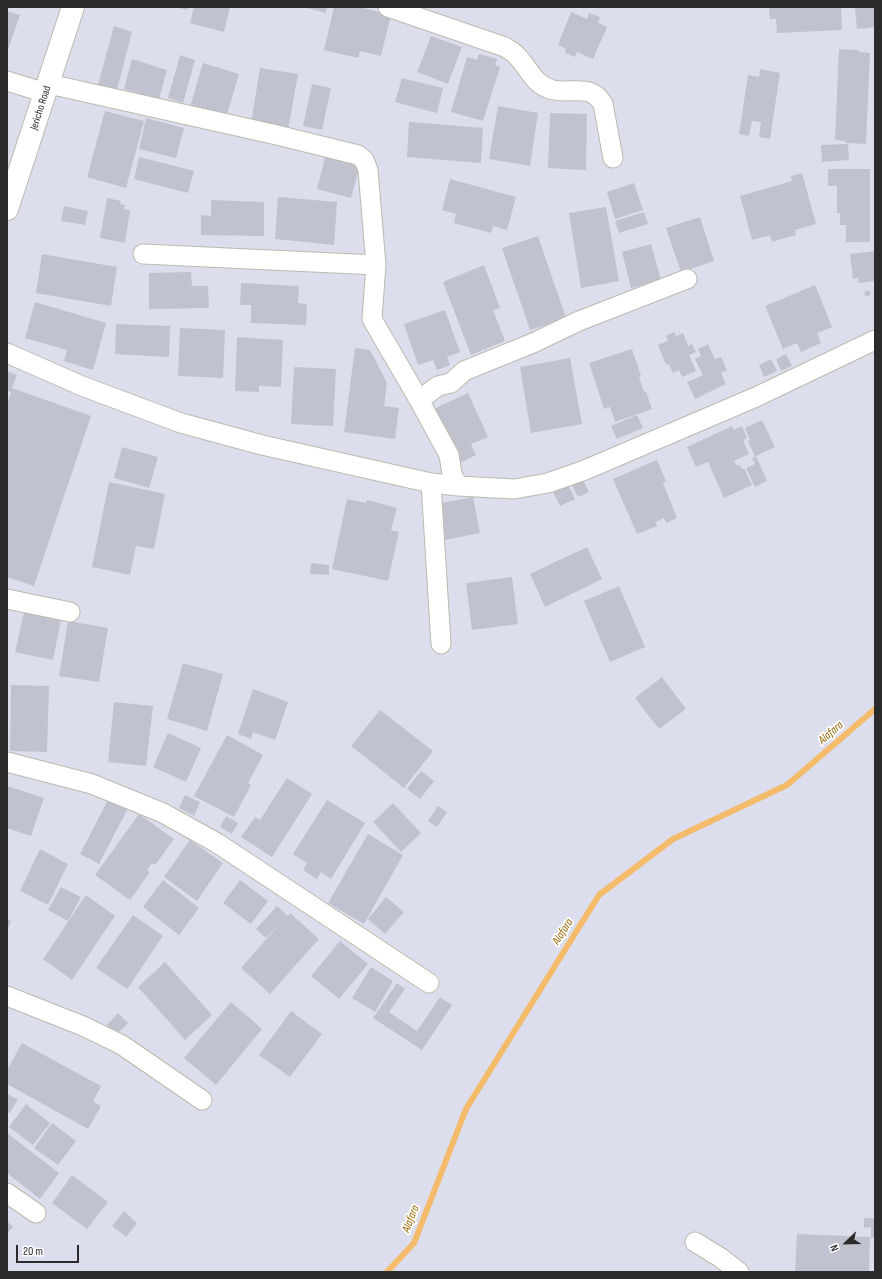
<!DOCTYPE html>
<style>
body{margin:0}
#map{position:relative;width:882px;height:1279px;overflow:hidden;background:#dddeed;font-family:"Sofia Sans Condensed",sans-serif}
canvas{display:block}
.frame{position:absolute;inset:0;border:8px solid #2b2b2b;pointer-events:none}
.north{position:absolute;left:826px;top:1223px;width:40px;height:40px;-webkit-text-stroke:3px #fff;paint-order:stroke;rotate:247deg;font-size:11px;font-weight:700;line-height:16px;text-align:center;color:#2b2b2b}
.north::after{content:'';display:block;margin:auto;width:14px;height:18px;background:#2b2b2b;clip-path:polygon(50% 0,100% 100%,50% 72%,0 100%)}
.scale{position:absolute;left:16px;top:1245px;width:63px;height:18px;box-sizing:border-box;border:2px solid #2b2b2b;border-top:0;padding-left:5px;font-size:12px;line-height:14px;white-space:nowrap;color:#2b2b2b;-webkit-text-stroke:3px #fff;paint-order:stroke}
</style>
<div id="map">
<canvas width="882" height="1279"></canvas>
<div class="frame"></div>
<div class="north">N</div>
<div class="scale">20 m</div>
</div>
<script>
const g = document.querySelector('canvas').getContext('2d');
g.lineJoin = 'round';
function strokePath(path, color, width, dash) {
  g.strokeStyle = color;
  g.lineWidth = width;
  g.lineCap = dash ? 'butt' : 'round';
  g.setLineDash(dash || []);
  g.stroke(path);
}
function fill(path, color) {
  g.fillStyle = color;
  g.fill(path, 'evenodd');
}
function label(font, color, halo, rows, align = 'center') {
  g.font = font + ' "Sofia Sans Condensed",sans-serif';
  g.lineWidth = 3.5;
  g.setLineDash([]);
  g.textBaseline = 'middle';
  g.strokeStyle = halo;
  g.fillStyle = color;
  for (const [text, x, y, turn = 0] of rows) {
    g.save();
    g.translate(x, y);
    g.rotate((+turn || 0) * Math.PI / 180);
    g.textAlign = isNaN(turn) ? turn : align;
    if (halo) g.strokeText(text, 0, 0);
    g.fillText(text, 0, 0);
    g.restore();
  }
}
strokePath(new Path2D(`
 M 387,1272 L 414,1243 L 466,1109 L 599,895 L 673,839 L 787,785 L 875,709`), '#f4bb6b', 6);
fill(new Path2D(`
 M 176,7 L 188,7 L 187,10 Z
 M 194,7 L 230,7 L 224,32 L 190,23 Z
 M 303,7 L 327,7 L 326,13 Z
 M 334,7 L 359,7 L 391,15 L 381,56 L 360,51 L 358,58 L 324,50 Z
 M 769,7 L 841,7 L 842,30 L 777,33 L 776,19 L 770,19 Z
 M 855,7 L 875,7 L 875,27 L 857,29 Z
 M 7,11 L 20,15 L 8,50 L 7,50 Z
 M 571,12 L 587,19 L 589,13 L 600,17 L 598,23 L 607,27 L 593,59 L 577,52 L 575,57 L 565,53 L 566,49 L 558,45 Z
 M 114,26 L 132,32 L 117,90 L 98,85 Z
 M 431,36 L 462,47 L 448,84 L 417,72 Z
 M 839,49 L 859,50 L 859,52 L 870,53 L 866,144 L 845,143 L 845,141 L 835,140 Z
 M 479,54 L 497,59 L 495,65 L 500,67 L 483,121 L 451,112 L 467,57 L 477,60 Z
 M 180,55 L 195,60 L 183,103 L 168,98 Z
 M 132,59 L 167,70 L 159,99 L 124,89 Z
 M 203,63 L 239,74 L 226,118 L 190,107 Z
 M 260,68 L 298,74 L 288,130 L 251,124 Z
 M 760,69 L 780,73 L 770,139 L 759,137 L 761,122 L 752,121 L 749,136 L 739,134 L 748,75 L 759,77 Z
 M 402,78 L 443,88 L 437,113 L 395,102 Z
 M 312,84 L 331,88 L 322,130 L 303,126 Z
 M 498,106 L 538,113 L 530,166 L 489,159 Z
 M 105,111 L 144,121 L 126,188 L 87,177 Z
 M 550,113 L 587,114 L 586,170 L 548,168 Z
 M 146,118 L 184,128 L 176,158 L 139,149 Z
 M 409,122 L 483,128 L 481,163 L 407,157 Z
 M 848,144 L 849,160 L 822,162 L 821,145 Z
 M 326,154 L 360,164 L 351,198 L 317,189 Z
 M 139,157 L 194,171 L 188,193 L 134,179 Z
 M 828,169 L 870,169 L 870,242 L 846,242 L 846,225 L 840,225 L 840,213 L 837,213 L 837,186 L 828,186 Z
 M 802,173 L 816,224 L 795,230 L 796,235 L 772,242 L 770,235 L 752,240 L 740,196 L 792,181 L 791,176 Z
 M 450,179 L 516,197 L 507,230 L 493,226 L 491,233 L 454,223 L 456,214 L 442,210 Z
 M 634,183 L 643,210 L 615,219 L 607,192 Z
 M 278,197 L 337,202 L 334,245 L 275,239 Z
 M 107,198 L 121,201 L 120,204 L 125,205 L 124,209 L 130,210 L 125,243 L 100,238 Z
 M 211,200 L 264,202 L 264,236 L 201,235 L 201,215 L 211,216 Z
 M 64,206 L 88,211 L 85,225 L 61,221 Z
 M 606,207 L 619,281 L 581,288 L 569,213 Z
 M 644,212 L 648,224 L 619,233 L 615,221 Z
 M 700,217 L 714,261 L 681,272 L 666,228 Z
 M 538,236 L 566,318 L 530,330 L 502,248 Z
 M 651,244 L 661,280 L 631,288 L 622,252 Z
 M 875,251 L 875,281 L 859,283 L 858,278 L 853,279 L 850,254 Z
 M 42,254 L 117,267 L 111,306 L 36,293 Z
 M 484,265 L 500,308 L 493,310 L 505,341 L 471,355 L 443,282 Z
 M 191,272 L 192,286 L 208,286 L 209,308 L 149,309 L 149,273 Z
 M 241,283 L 299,286 L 298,303 L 307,304 L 306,325 L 251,323 L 251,305 L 240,305 Z
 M 815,285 L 832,327 L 817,333 L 821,343 L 801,352 L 797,343 L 783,349 L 765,306 Z
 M 869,290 L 871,294 L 866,297 L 864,292 Z
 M 35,302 L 106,323 L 93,370 L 64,361 L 67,350 L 25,338 Z
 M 445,310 L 460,352 L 447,357 L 450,365 L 437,370 L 433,360 L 418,365 L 404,324 Z
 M 116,324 L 170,326 L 169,357 L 115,354 Z
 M 180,328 L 225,330 L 223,378 L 178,376 Z
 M 674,332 L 676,336 L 683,333 L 688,346 L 692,344 L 696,352 L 689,355 L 696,371 L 682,377 L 679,370 L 673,373 L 669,364 L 666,365 L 658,345 L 668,341 L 666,336 Z
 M 237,337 L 283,340 L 281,387 L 259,386 L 259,392 L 235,391 Z
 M 708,344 L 715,359 L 721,357 L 727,370 L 721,373 L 726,384 L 695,399 L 687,382 L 703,375 L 695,359 L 701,356 L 698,349 Z
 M 355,348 L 370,350 L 387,383 L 384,406 L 399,408 L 395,439 L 344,432 Z
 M 632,349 L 641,376 L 639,377 L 644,392 L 646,391 L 652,409 L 615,422 L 610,407 L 604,409 L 589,363 Z
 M 786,354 L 792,366 L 781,371 L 776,359 Z
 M 570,358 L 582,424 L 531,433 L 520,367 Z
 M 771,359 L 777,371 L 764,377 L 759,365 Z
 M 294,367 L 336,369 L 333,426 L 291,424 Z
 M 7,371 L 17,375 L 12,388 L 91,416 L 34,586 L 7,577 L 7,405 L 11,392 L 7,391 Z
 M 468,393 L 488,437 L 471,444 L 476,455 L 458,464 L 434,409 Z
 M 637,415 L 643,428 L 617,439 L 611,426 Z
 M 762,420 L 775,447 L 756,456 L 767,481 L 755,487 L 746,468 L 755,464 L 752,458 L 755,457 L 748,441 L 750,440 L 745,428 Z
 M 732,426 L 734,430 L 742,426 L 747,438 L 743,440 L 749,454 L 734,461 L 737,466 L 740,465 L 742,469 L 744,468 L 752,485 L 724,498 L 708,462 L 696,467 L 687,447 Z
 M 122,447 L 158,457 L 149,488 L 114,478 Z
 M 657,460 L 666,481 L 663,483 L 677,518 L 666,523 L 664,518 L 656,522 L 657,526 L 637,534 L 613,479 Z
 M 582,478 L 589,492 L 578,497 L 571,483 Z
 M 109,482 L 165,494 L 154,549 L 136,546 L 130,575 L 92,567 Z
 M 567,482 L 575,499 L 560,506 L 552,490 Z
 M 473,497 L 480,533 L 444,540 L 437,504 Z
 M 347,499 L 366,503 L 367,500 L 397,508 L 391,530 L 399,532 L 388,581 L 332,569 Z
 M 587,547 L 602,579 L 545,607 L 530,574 Z
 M 311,563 L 329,565 L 329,575 L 310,574 Z
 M 512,577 L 518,624 L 472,630 L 466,583 Z
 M 619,586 L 645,647 L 610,662 L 584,601 Z
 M 24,612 L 61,620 L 53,660 L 15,652 Z
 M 68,621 L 108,628 L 99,682 L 59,676 Z
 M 183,663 L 223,674 L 207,731 L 167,719 Z
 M 662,677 L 686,709 L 659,729 L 635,698 Z
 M 11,685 L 49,686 L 47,752 L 10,751 Z
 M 253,689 L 288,702 L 275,740 L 253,732 L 251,739 L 238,734 Z
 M 114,702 L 153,706 L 146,766 L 108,762 Z
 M 380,710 L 433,751 L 404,788 L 351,746 Z
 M 168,733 L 201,748 L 186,782 L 153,767 Z
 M 227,735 L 263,755 L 248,783 L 251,785 L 234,817 L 194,796 Z
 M 421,771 L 434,781 L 420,799 L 407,789 Z
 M 287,778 L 312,794 L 272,857 L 241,837 L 255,817 L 260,820 Z
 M 7,786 L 44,798 L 31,836 L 7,828 Z
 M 185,795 L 200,802 L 194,816 L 179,808 Z
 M 109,798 L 128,808 L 99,864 L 80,854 Z
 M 327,800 L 365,823 L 331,879 L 321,872 L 317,879 L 303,870 L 307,863 L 293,854 Z
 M 393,803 L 421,833 L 401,852 L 373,822 Z
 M 438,806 L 447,812 L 437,827 L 428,821 Z
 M 139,814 L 174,839 L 155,865 L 152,863 L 147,870 L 150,872 L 130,900 L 95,875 Z
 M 226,816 L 238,823 L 232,834 L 220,827 Z
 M 368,834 L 403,855 L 364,924 L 328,903 Z
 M 190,840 L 223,863 L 197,901 L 164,877 Z
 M 40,849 L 68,864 L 48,905 L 20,891 Z
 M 163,880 L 199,908 L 179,935 L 143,907 Z
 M 240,880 L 268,901 L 251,924 L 223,903 Z
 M 61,887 L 81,897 L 68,921 L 48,910 Z
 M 86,895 L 115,916 L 72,980 L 43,959 Z
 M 386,897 L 404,912 L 385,934 L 368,919 Z
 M 277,906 L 288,916 L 290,913 L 319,939 L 270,994 L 241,968 L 284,919 L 266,938 L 256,929 Z
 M 133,915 L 163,936 L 127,989 L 96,968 Z
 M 7,919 L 11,921 L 7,931 Z
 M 340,941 L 368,964 L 339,999 L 311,976 Z
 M 165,962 L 212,1015 L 185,1040 L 138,987 Z
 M 371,967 L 393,981 L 375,1012 L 352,998 Z
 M 397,983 L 405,989 L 389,1012 L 417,1031 L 440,997 L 452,1005 L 422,1050 L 373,1018 Z
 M 231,1002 L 262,1029 L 216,1085 L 184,1058 Z
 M 291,1011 L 322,1034 L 290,1077 L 259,1055 Z
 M 118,1013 L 128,1023 L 117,1034 L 107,1025 Z
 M 22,1043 L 101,1086 L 93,1101 L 101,1106 L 88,1129 L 7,1084 L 7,1070 Z
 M 7,1094 L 18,1099 L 10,1113 L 7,1111 Z
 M 26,1104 L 50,1123 L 33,1145 L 9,1127 Z
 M 52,1123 L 76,1141 L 58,1165 L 34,1148 Z
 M 7,1133 L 59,1173 L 40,1199 L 7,1173 Z
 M 72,1175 L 108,1202 L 87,1229 L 52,1203 Z
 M 124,1211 L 137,1223 L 126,1237 L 112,1226 Z
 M 864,1218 L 875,1218 L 875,1238 L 871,1238 L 871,1227 L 864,1228 Z
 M 7,1221 L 13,1227 L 7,1234 Z
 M 797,1234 L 870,1237 L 869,1272 L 795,1272 Z`), '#c1c2d0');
const street = new Path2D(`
 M 388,7 L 505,47 C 509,50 514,52 517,56 C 530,69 533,85 553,90 C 572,94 591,83 603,104 L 613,158
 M 7,81 L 46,93
 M 49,84 L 277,135 L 358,155 L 364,160 L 368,170 L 376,265 L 372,319 L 419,400
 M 143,254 L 376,265
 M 7,353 L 82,386 L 181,423 L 262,445 L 431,483 L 458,486 L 514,489 L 548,483 L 585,470 L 756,397 L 875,340
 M 431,483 L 441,644
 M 458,486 L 452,474 L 449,455 L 419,400 L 438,386 L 451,383 L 464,371 L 533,343 L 579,321 L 687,279
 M 7,599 L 70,612
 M 7,762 L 92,784 L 163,813 L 217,843 L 429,983
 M 7,996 L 83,1026 L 122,1045 L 202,1100
 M 7,1193 L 36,1213
 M 695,1242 L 721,1258 L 739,1272`);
const secondary = new Path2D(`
 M 7,209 L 73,7`);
strokePath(street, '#babbad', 21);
strokePath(secondary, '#babbad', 24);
strokePath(street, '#fff', 19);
strokePath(secondary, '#fff', 22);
label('11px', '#2b2b2b', '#fff', [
 ["Jericho Road",41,108,-72]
]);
label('italic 12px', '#9b6908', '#fff', [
 ["Alafara",831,733,-41],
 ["Alafara",563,932,-58],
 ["Alafara",411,1219,-69]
]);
</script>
